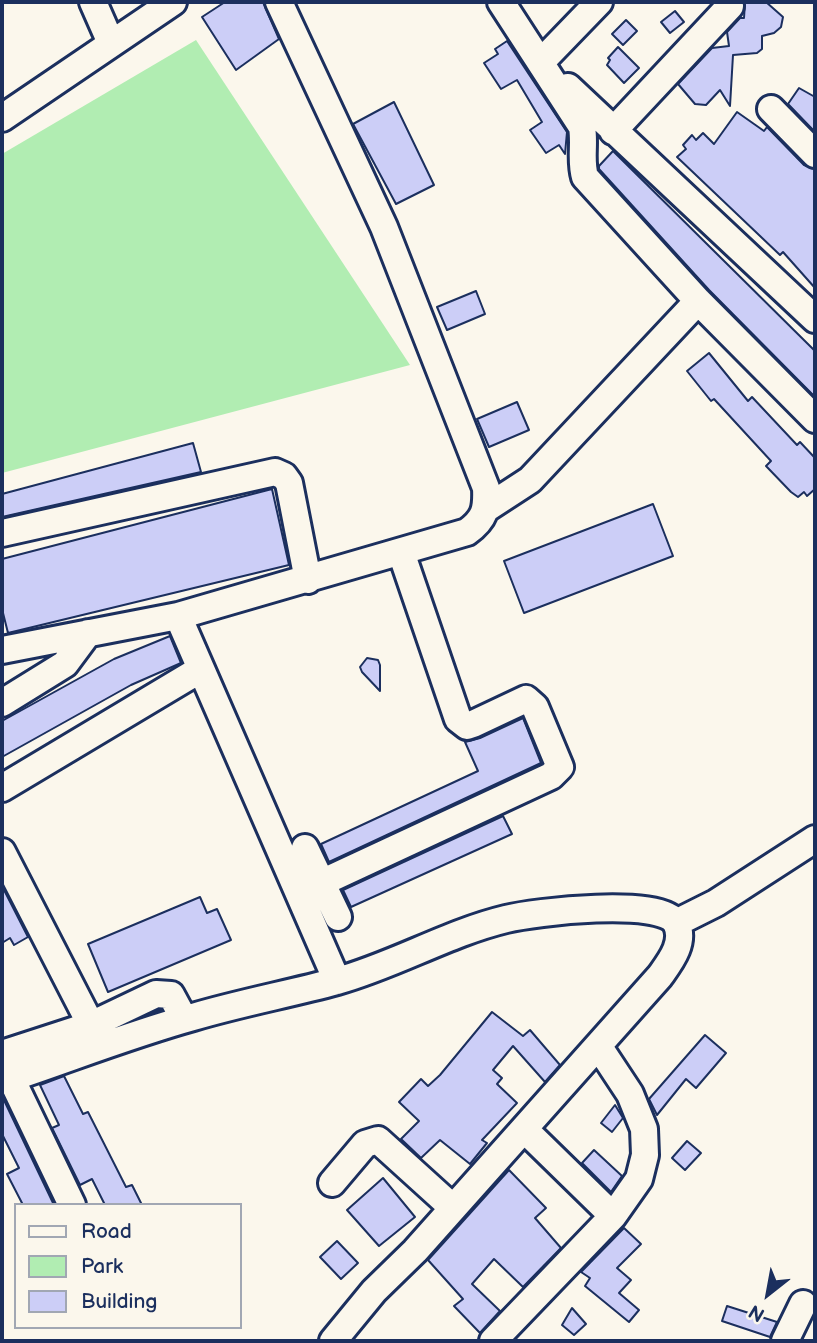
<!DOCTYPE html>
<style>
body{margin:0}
#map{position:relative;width:817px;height:1343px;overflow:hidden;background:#fbf7ec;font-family:"Balsamiq Sans",sans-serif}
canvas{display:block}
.frame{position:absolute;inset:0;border:4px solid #1b2f5e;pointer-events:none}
.legend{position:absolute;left:14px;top:1203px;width:228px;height:126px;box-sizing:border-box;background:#fbf7ec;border:2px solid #a1a7b3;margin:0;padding:9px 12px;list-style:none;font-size:21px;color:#1b2f5e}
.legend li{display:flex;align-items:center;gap:14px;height:35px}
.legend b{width:35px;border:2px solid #a1a7b3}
.north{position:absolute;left:733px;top:1259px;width:70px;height:70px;-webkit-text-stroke:5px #fbf7ec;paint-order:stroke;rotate:211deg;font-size:19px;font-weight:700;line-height:28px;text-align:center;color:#1b2f5e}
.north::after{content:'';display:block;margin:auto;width:24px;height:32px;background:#1b2f5e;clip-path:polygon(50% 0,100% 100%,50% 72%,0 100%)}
</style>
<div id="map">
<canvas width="817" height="1343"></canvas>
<div class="frame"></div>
<ul class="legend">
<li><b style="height:9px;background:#fbf7ec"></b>Road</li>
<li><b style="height:19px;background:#b1edb2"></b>Park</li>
<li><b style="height:19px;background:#cccef7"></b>Building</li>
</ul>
<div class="north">N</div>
</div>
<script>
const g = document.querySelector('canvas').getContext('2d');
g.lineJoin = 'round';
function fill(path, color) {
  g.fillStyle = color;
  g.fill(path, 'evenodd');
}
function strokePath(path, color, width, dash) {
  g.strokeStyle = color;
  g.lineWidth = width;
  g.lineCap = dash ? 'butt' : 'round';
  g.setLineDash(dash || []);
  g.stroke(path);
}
fill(new Path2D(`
 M 196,40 L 410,365 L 2,473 L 2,154 Z`), '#b1edb2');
const building = new Path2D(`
 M 225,2 L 263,2 L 279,39 L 236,70 L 202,17 Z
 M 745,2 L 766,2 L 783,17 L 781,27 L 774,33 L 762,36 L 762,49 L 757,53 L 733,55 L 730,106 L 720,90 L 706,105 L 695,104 L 678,84 L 712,48 L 729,46 L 727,32 L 740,18 L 744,18 Z
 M 675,11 L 684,22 L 670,33 L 661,22 Z
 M 626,20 L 637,31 L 623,45 L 612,34 Z
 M 507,41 L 567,132 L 565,154 L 559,145 L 546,153 L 530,130 L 542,122 L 517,80 L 501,89 L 484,63 L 498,54 L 495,49 Z
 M 618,47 L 639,68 L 624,83 L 607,65 L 610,60 L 608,58 Z
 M 799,88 L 815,97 L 815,132 L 788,104 Z
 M 394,102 L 434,185 L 396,204 L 353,124 Z
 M 737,112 L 764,131 L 767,127 L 804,165 L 815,169 L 815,288 L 783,252 L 780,255 L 677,157 L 686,149 L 683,145 L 692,135 L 696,140 L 703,133 L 714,144 Z
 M 613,151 L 815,351 L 815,397 L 709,290 L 599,169 L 599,166 Z
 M 476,291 L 485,314 L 447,330 L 437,307 Z
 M 709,353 L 748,401 L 752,397 L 797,445 L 800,442 L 815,458 L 815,489 L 807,496 L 804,492 L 798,497 L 791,492 L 766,466 L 771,461 L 714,399 L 711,401 L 687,371 Z
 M 517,402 L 529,430 L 489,447 L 477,419 Z
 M 193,443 L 201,472 L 2,517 L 2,494 Z
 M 272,489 L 289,565 L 8,633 L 2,609 L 2,559 Z
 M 653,504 L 673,556 L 524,613 L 504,561 Z
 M 170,636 L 181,663 L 131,685 L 2,757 L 2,721 L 114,659 Z
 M 367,658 L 378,660 L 380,665 L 380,691 L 362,672 L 360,667 Z
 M 523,718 L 541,763 L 329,862 L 321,844 L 478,771 L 465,742 L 480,738 Z
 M 503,816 L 512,834 L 351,907 L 343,890 Z
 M 2,886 L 28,937 L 14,945 L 10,938 L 2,943 Z
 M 200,897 L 207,913 L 217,909 L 231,940 L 108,992 L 88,944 Z
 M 492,1012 L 523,1036 L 530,1030 L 560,1065 L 545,1082 L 513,1046 L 493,1070 L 502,1078 L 497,1084 L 517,1103 L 482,1140 L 487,1143 L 470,1164 L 440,1140 L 421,1158 L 401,1139 L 419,1121 L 399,1102 L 421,1079 L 428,1086 L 440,1075 Z
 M 705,1035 L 726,1053 L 696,1088 L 686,1079 L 657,1115 L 649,1099 Z
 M 64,1076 L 83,1114 L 88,1112 L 126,1187 L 132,1185 L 142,1205 L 105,1205 L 92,1179 L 80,1185 L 52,1128 L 59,1125 L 40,1085 Z
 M 2,1096 L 54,1205 L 23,1205 L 7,1174 L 19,1168 L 2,1134 Z
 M 615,1105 L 623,1118 L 612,1132 L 601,1123 Z
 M 687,1141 L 701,1153 L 685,1170 L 672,1158 Z
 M 594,1150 L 622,1176 L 611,1192 L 582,1163 Z
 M 509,1170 L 546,1208 L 535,1218 L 561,1248 L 523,1287 L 494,1259 L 472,1284 L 500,1311 L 480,1333 L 454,1306 L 463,1299 L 428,1260 Z
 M 383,1178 L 415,1217 L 379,1246 L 347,1210 Z
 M 624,1228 L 641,1244 L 617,1268 L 631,1280 L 619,1293 L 639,1310 L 629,1322 L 585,1286 L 590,1278 L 581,1272 Z
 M 337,1241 L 358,1263 L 341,1279 L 320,1257 Z
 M 727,1306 L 777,1322 L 770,1337 L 722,1321 Z
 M 572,1308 L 586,1324 L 574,1335 L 562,1325 Z`);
fill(building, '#cccef7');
strokePath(building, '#1b2f5e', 2);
const minor = new Path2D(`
 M 93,2 L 111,43
 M 501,2 L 582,127 C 585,145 580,160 585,177 L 698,301 L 815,419
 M 542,61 L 599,2
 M 568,87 L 815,319
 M 771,109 L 815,154
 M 2,118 L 173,2
 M 613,131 L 730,6
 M 487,508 L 530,480 L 698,301
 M 2,533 L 275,472 L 284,476 L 289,483 L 308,580
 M 178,616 L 337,981
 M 2,650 L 178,616 L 467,532 C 485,519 487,509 486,488 L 384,227 L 279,2
 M 2,703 L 65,664 L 88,633
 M 2,788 L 201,669
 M 305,848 L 338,917
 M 2,852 L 91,1025
 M 321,883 L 551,776 L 560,767 L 535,707 L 526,699 L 473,724 L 467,726 L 458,719 L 401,552
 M 676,923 L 716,903 L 815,839
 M 2,1054 L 91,1025 L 156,994 L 171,995 L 184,1019
 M 11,1078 L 72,1205
 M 2,1081 C 66,1060 128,1035 193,1017 C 240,1003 289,994 337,981 C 395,965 448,933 506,919 C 534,912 661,897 676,923 C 686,942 670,962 660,976 L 415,1251 L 374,1291 L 333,1341
 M 524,1129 L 613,1216
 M 332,1183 L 365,1144 L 378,1140 L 453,1208
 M 493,1341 L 613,1216 L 639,1179 L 645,1155 L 644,1129 L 630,1094 L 599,1047
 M 785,1341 L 803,1304`);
strokePath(minor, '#1b2f5e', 32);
strokePath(minor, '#fbf7ec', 26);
</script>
